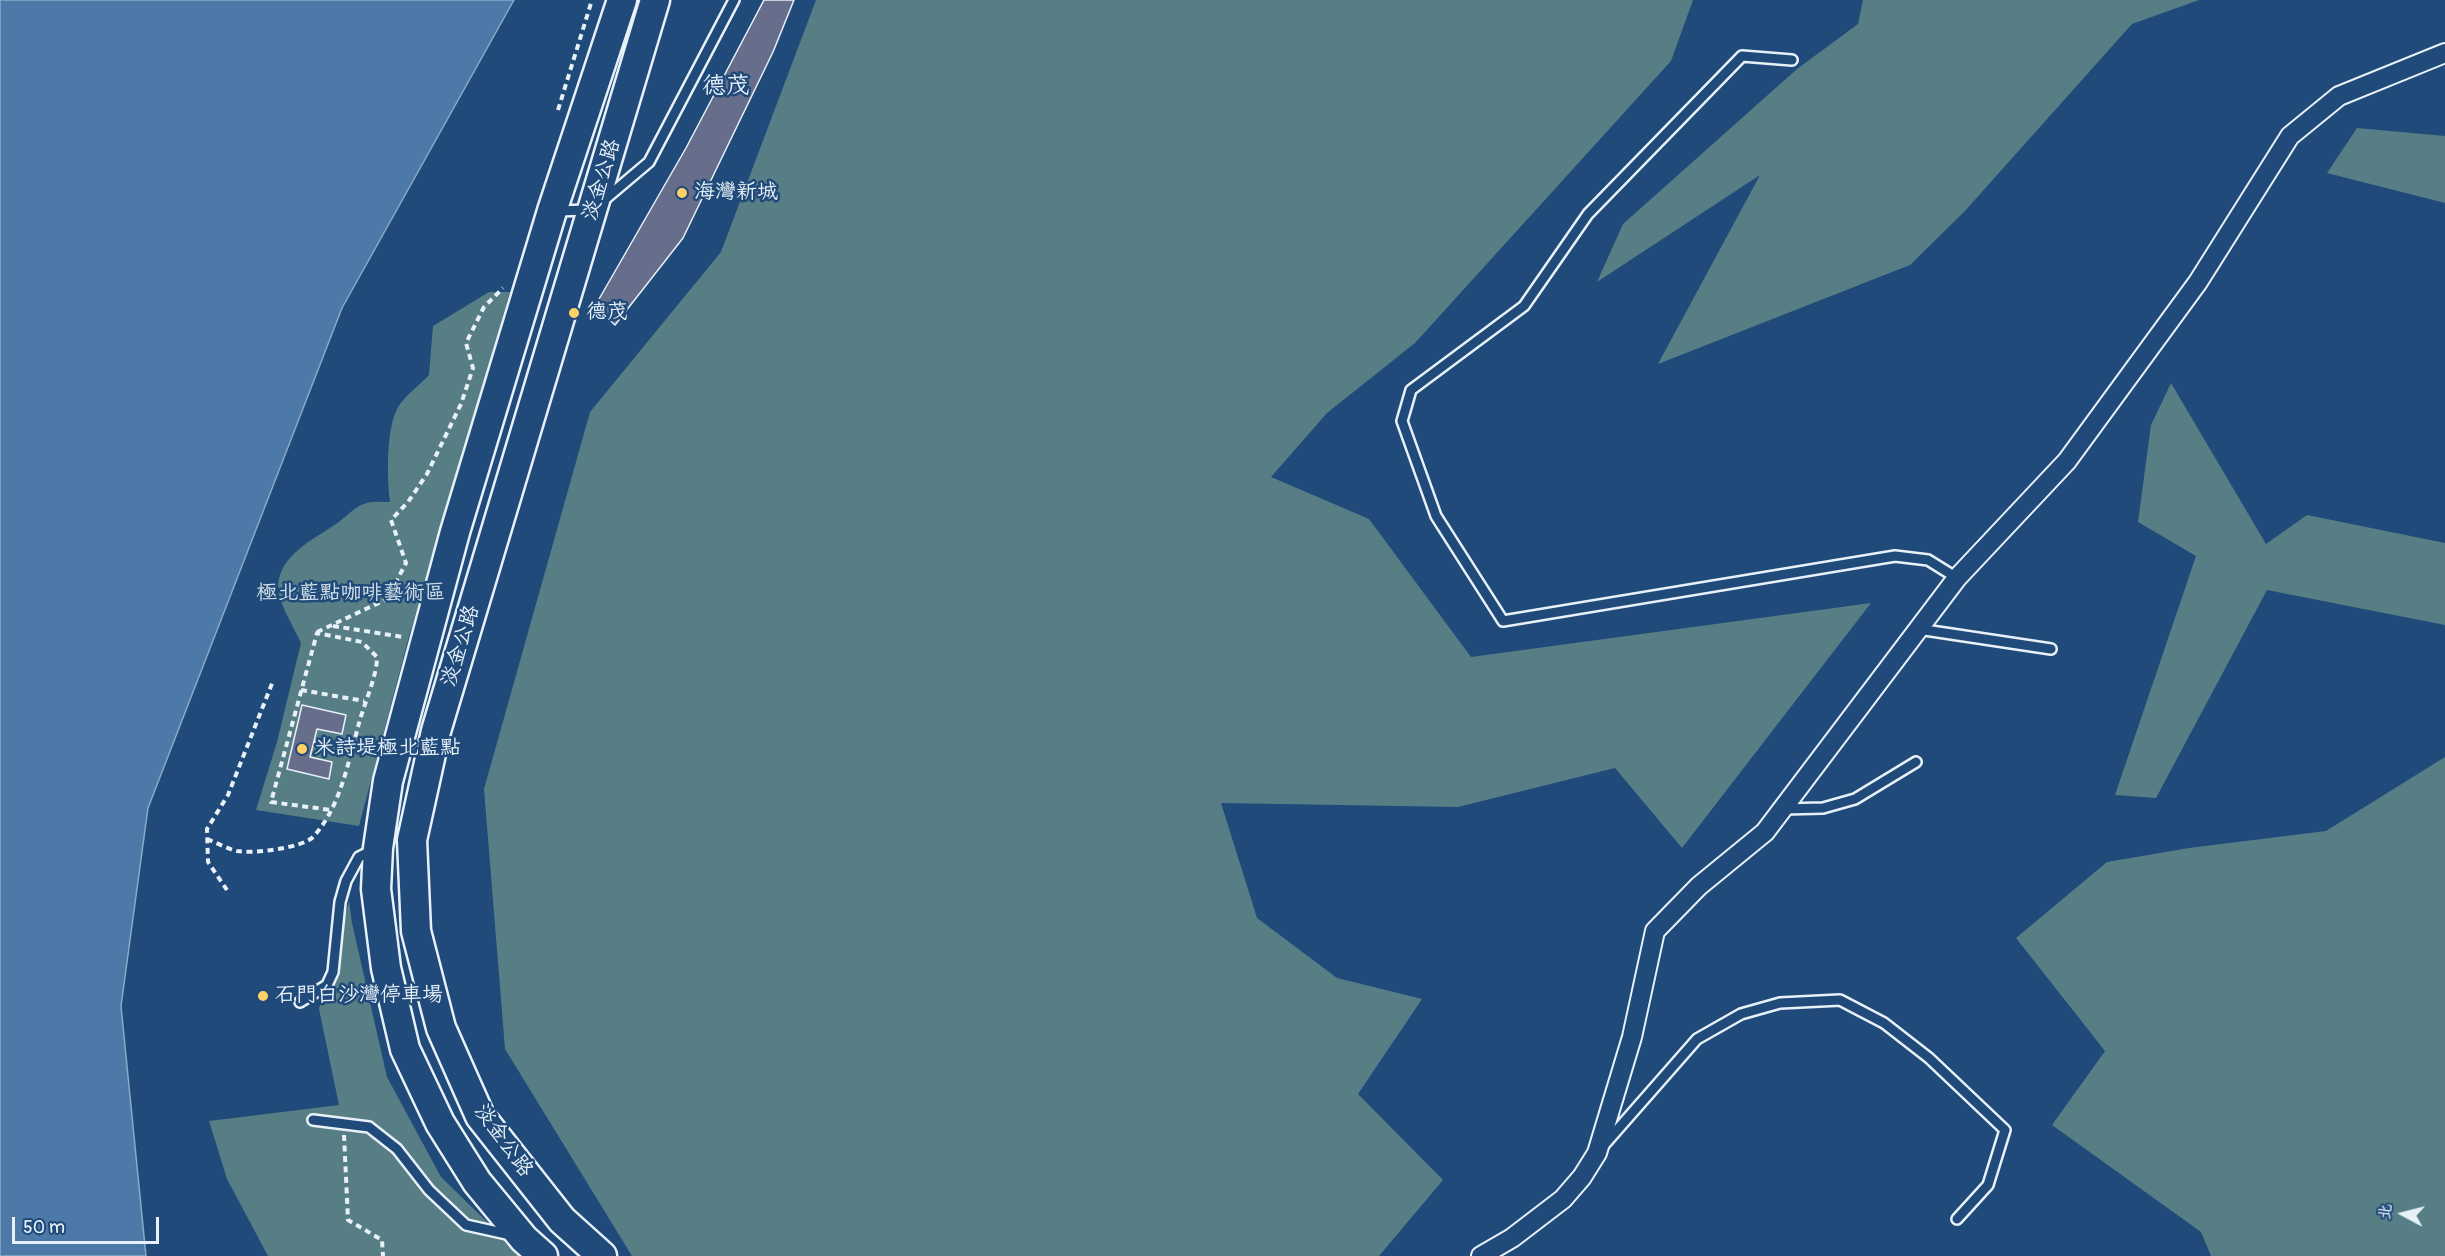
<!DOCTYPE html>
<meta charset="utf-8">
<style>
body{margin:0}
#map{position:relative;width:2445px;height:1256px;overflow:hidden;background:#1f4a7a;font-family:Pangolin,"LXGW WenKai TC",sans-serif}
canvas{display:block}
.north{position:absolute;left:2373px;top:1184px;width:60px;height:60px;-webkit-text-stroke:4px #1f4a7a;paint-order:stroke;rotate:277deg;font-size:16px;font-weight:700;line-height:24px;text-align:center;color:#e8f1f8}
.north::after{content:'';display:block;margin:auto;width:21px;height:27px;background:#e8f1f8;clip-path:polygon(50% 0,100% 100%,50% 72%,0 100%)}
.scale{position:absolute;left:12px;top:1217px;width:147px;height:27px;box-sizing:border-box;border:3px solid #e8f1f8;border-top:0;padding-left:8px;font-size:18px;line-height:21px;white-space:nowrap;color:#e8f1f8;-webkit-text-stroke:4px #1f4a7a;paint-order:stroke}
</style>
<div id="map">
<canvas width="2445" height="1256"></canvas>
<div class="north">北</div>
<div class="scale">50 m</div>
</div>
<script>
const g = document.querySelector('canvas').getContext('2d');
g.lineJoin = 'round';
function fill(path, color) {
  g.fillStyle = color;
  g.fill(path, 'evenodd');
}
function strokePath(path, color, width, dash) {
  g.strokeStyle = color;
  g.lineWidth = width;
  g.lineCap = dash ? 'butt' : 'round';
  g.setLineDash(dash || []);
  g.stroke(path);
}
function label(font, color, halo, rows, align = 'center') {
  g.font = font + ' Pangolin,"LXGW WenKai TC",sans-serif';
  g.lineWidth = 5;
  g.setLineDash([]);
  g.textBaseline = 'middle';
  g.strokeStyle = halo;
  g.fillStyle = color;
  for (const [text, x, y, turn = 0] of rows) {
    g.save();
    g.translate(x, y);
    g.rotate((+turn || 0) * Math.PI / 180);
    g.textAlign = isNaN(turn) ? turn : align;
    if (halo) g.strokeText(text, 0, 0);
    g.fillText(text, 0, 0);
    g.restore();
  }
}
fill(new Path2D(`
 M 816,0 L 1693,0 L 1671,61 L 1415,343 L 1327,413 L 1271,477 L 1369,519 L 1471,657 L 1871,603 L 1682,848 L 1615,768 L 1458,807 L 1221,803 L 1257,918 L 1337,978 L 1422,999 L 1358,1094 L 1443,1180 L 1379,1256 L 632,1256 L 505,1049 L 484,789 L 590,412 L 721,252 Z
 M 1863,0 L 2199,0 L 2132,24 L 1964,212 L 1910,265 L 1658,364 L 1760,175 L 1597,282 L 1623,224 L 1797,69 L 1858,24 Z
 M 2357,128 L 2445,136 L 2445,203 L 2327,173 Z
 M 489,292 L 510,292 L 408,640 L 359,826 L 256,810 L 277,742 L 301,643 C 295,629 277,600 278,587 C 279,555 314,539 336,524 C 345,518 356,505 367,503 C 374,501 383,502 390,502 C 387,478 386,431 397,409 C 403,397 420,385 429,375 L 433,326 Z
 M 2171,383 L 2266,544 L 2307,515 L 2445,543 L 2445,625 L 2267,590 L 2156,798 L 2115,795 L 2196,556 L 2138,522 L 2151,425 Z
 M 2445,757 L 2445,1256 L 2211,1256 L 2201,1232 L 2052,1125 L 2105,1051 L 2016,938 L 2107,862 L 2189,848 L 2326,831 Z
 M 349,901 L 352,923 L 387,1077 L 441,1177 L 522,1256 L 268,1256 L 227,1179 L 209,1121 L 339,1105 L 319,1009 Z`), '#577e85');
const water = new Path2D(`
 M 0,0 L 514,0 L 342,308 L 148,808 L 121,1006 L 146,1256 L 0,1256 Z`);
fill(water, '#4d79a8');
strokePath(water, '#8ba9c8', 1.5);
const building = new Path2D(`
 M 764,0 L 794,0 L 773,52 L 683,238 L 615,325 L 595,306 L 686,148 Z
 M 302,705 L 346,715 L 342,734 L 317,729 L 310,757 L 332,762 L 329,779 L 287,769 Z`);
fill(building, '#676e8b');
strokePath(building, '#e8f1f8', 1.5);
const lane = new Path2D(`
 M 1792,60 L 1742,56 L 1588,214 L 1524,306 L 1411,390 L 1402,421 L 1436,516 L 1503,621 L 1895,556 L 1928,560 L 1957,578
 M 604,200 L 649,162 L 734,0
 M 557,211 L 588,210
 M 1918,629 L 2051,649
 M 1783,809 L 1823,808 L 1855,799 L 1916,762
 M 300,1002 L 327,985 L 333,972 L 340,902 L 346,881 L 359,857 L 373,850
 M 313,1120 L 369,1127 L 397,1149 L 429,1190 L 466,1225 L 511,1235
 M 1604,1145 L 1697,1039 L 1741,1014 L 1780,1003 L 1840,1000 L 1884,1023 L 1929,1058 L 2005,1130 L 1988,1185 L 1957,1219`);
const street = new Path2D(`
 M 1481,1256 L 1512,1238 L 1563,1199 L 1582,1177 L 1597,1153 L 1632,1037 L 1655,931 L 1699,886 L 1765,832 L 1957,578 L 2067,461 L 2198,282 L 2290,136 L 2339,96 L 2445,53`);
const primary = new Path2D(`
 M 543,1256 L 524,1239 L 477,1182 L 440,1123 L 405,1049 L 386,968 L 376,889 L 378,848 L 388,781 L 455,532 L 552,211 L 622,0
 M 602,1256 L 562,1220 L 480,1116 L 441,1028 L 416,931 L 412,840 L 436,731 L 655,0`);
strokePath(lane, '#e8f1f8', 14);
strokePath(street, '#e8f1f8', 22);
strokePath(primary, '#e8f1f8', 33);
strokePath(new Path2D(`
 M 558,110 L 592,0
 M 333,626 L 403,637
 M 317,632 L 387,599 L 406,563 L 391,520 L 408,502 L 427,474 L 461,404 L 473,368 L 466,343 L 484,307 L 503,288
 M 301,690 L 364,701
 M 314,741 L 373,748
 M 207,839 C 217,843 228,849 237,851 C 253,854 302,848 313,837 C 340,808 348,763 358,727 C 363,706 377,677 377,657 L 362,642 L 317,633 L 271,802 L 331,810
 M 227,890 L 208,862 L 207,829 L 228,795 L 273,681
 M 344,1135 L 348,1220 L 382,1240 L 383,1256`), '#e8f1f8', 4, [6, 4.5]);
strokePath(lane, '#1f4a7a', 9);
strokePath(street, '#1f4a7a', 18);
strokePath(primary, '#1f4a7a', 28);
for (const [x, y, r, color] of [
 [682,193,6,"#ffd166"],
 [574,313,6,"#ffd166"],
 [302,749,6,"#ffd166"],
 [263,996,6,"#ffd166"]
]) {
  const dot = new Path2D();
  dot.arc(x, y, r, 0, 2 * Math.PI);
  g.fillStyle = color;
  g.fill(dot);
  strokePath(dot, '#1f4a7a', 2);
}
label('21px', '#e8f1f8', '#1f4a7a', [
 ["淡金公路",602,180,-73],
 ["淡金公路",461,646,-73],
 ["淡金公路",503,1141,54]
]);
label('21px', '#e8f1f8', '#1f4a7a', [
 ["海灣新城",694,193],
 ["德茂",586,313],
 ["米詩堤極北藍點",314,749],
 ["石門白沙灣停車場",275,996]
], 'left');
label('21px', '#d2e0e7', '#1f4a7a', [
 ["極北藍點咖啡藝術區",351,594]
]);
label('24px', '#e8f1f8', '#1f4a7a', [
 ["德茂",726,87]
]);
</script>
